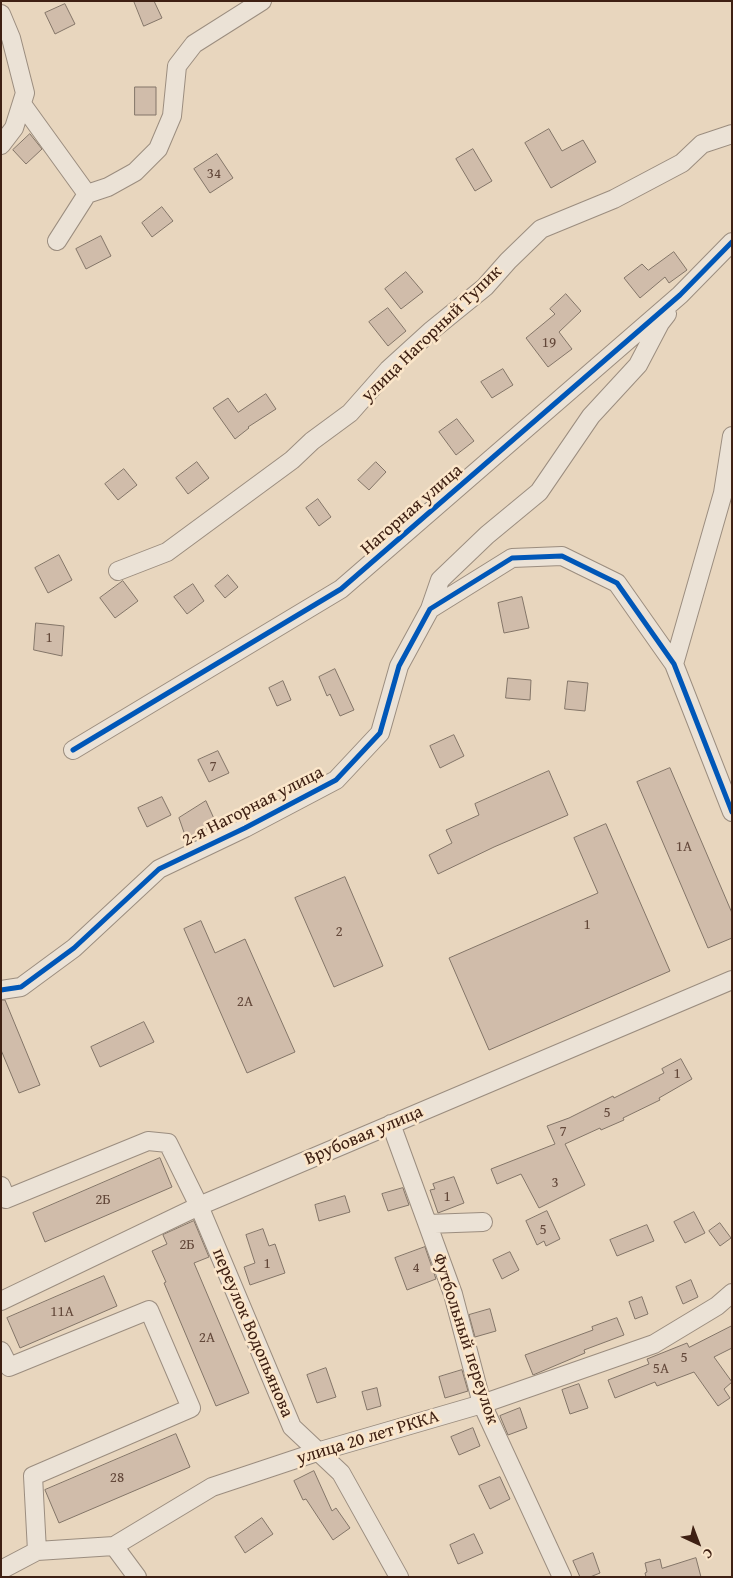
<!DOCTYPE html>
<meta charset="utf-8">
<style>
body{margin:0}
#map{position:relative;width:733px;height:1578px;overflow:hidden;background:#e8d6be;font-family:"Gentium Book Plus",serif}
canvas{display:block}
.frame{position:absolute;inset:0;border:2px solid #3e2013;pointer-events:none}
.north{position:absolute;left:673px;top:1518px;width:50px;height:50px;-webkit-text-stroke:4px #fbe6ca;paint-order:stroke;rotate:137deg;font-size:14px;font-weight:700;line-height:20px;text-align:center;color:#3e2013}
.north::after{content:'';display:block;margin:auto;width:18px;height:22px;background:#3e2013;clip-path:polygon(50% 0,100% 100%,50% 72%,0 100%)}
</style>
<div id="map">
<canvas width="733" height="1578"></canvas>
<div class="frame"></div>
<div class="north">С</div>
</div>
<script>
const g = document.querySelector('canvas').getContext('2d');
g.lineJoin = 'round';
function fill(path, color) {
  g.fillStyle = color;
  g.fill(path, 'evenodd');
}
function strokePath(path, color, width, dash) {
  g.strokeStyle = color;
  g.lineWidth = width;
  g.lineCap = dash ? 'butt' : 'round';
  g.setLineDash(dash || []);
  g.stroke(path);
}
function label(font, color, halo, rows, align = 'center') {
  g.font = font + ' "Gentium Book Plus",serif';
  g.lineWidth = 5;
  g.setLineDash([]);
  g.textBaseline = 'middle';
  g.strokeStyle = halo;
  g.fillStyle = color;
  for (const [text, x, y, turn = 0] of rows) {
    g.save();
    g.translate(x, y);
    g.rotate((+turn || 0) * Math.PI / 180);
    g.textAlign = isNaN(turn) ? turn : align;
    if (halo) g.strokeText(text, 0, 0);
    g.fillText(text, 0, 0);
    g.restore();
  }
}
const building = new Path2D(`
 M 134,1 L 154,1 L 162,18 L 144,26 Z
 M 65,4 L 75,24 L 55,34 L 45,13 Z
 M 135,87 L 156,87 L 156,115 L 135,115 Z
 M 549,129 L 562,151 L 583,140 L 596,162 L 551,188 L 525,143 Z
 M 30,134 L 42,149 L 26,164 L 13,150 Z
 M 473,149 L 492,181 L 475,191 L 456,159 Z
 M 217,154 L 233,178 L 210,193 L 194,169 Z
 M 162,207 L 173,221 L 152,237 L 142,223 Z
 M 101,236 L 111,256 L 86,269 L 76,249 Z
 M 674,252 L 687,270 L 669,283 L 665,277 L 640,298 L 624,278 L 642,264 L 648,270 Z
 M 406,272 L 423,292 L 401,309 L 385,289 Z
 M 566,294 L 581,311 L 559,332 L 572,349 L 548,367 L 526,338 L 555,314 L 550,309 Z
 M 388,308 L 406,331 L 388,346 L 369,322 Z
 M 503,369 L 513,385 L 492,398 L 481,382 Z
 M 266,394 L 276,409 L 248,427 L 249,428 L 235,439 L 213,408 L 228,398 L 238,412 Z
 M 457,419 L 474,441 L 456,455 L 439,432 Z
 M 197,462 L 209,478 L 188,494 L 176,478 Z
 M 376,462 L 386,472 L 369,490 L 358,480 Z
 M 124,469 L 137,485 L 118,500 L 105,484 Z
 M 318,499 L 331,517 L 319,526 L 306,508 Z
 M 59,555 L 72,580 L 48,593 L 35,568 Z
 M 228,575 L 238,587 L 225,598 L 215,586 Z
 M 123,581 L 138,601 L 115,618 L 100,598 Z
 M 193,584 L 204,601 L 187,614 L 174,597 Z
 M 522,597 L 529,628 L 504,633 L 498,603 Z
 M 36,623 L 64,626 L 62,656 L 34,650 Z
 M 335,669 L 354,710 L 340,716 L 330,694 L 327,696 L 319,677 Z
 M 508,678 L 531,680 L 530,700 L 506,698 Z
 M 283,681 L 291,700 L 277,706 L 269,688 Z
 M 568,681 L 588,683 L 585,711 L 565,709 Z
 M 454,735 L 464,756 L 440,768 L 430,746 Z
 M 218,751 L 229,773 L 209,782 L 198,760 Z
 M 670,768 L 732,913 L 732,938 L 708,948 L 637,782 Z
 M 549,771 L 568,815 L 494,847 L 438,874 L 429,855 L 452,843 L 446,830 L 479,815 L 475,804 Z
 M 162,797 L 171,815 L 147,827 L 138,808 Z
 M 206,801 L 216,823 L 187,841 L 179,818 Z
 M 606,824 L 670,971 L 489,1050 L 449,958 L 598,893 L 574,838 Z
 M 345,877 L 383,966 L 334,987 L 295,898 Z
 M 201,921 L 215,953 L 245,939 L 295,1052 L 247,1073 L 184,929 Z
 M 1,1000 L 5,1000 L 40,1085 L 19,1093 L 1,1050 Z
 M 144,1022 L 154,1042 L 100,1067 L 91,1047 Z
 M 681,1059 L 692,1079 L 659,1098 L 660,1100 L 623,1118 L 624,1120 L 601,1130 L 600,1128 L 565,1144 L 585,1185 L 539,1208 L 521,1174 L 497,1184 L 491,1169 L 555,1144 L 547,1126 L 569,1118 L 613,1096 L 614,1098 L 664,1073 L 662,1069 Z
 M 160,1158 L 172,1187 L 45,1242 L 33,1213 Z
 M 454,1177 L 464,1203 L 438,1213 L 430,1190 L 435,1189 L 433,1184 Z
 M 403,1188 L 409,1205 L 388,1211 L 382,1194 Z
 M 345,1196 L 350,1212 L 319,1221 L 315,1205 Z
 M 547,1211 L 560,1239 L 546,1246 L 544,1241 L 537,1245 L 526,1221 Z
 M 694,1212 L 705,1233 L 685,1243 L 674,1222 Z
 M 194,1221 L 209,1257 L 194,1263 L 249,1393 L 216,1406 L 164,1283 L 166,1282 L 152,1251 L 167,1244 L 163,1235 Z
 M 720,1223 L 731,1238 L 720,1246 L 709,1231 Z
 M 647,1225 L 654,1241 L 617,1256 L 610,1240 Z
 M 263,1229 L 269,1246 L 275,1244 L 285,1273 L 250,1285 L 244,1267 L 255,1263 L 246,1235 Z
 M 425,1247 L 436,1279 L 407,1290 L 395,1258 Z
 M 510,1252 L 519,1270 L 502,1279 L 493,1260 Z
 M 104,1276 L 117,1306 L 20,1348 L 7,1318 Z
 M 691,1280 L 698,1297 L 683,1304 L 676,1287 Z
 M 642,1297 L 648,1314 L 635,1319 L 629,1302 Z
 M 490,1309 L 496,1331 L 475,1337 L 469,1315 Z
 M 617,1318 L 624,1335 L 584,1350 L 585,1353 L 533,1375 L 525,1355 L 593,1330 L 592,1327 Z
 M 732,1326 L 732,1348 L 714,1357 L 732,1382 L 724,1389 L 730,1398 L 718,1406 L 694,1372 L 657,1386 L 655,1382 L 615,1398 L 608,1380 L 649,1364 L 647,1359 L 687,1343 L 689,1347 Z
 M 326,1368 L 336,1397 L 317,1403 L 307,1375 Z
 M 462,1370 L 468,1391 L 445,1398 L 439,1377 Z
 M 579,1384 L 588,1408 L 570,1414 L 562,1390 Z
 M 377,1388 L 381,1406 L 367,1410 L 362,1392 Z
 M 520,1408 L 527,1428 L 508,1435 L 500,1416 Z
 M 473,1428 L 480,1446 L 459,1455 L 451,1437 Z
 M 176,1434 L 190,1467 L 59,1523 L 45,1490 Z
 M 314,1471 L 332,1511 L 336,1508 L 350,1528 L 333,1540 L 306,1499 L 303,1500 L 294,1481 Z
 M 500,1477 L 510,1499 L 490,1509 L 479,1486 Z
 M 262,1518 L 273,1534 L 245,1553 L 235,1537 Z
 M 474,1534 L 483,1553 L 458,1564 L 450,1545 Z
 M 593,1553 L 600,1573 L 590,1577 L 580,1577 L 573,1561 Z
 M 696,1558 L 701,1577 L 646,1577 L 645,1573 L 647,1572 L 645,1563 L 660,1559 L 662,1568 Z`);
fill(building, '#d0bcaa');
strokePath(building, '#837568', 1);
const minor = new Path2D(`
 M 1,14 L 11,38 L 25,93 L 14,128 L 1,145
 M 22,104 L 87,194
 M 57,241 L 87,194 L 108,187 L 135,172 L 158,149 L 172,116 L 177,66 L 194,44 L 262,1
 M 118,571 L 167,552 L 292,460 L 312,441 L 350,413 L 388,370 L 432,330 L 485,287 L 508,261 L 541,229 L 614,199 L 682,163 L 702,144 L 732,134
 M 430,609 L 440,580 L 487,535 L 539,492 L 591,416 L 638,365 L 660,323 L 667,314
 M 674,664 L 723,493 L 732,436
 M 73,750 L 341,589 L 680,295 L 732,242
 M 1,990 L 21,987 L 74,948 L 159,869 L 245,828 L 336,780 L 380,733 L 399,666 L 430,609 L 512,558 L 562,556 L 617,583 L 674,664 L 732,812
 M 391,1124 L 453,1294 L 482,1404 L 562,1577
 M 1,1186 L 6,1199 L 148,1141 L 168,1143 L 199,1206 L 292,1427 L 341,1473 L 399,1577
 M 428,1224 L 483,1222
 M 1,1301 L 199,1206 L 732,980
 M 1,1351 L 9,1367 L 149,1310 L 191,1408 L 33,1476 L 37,1551
 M 114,1546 L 137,1577
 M 1,1570 L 37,1551 L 114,1546 L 212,1487 L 317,1452 L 482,1404 L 654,1344 L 717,1306 L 732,1293`);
strokePath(minor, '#9b8d7f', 20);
strokePath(minor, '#ebe2d6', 18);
strokePath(new Path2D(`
 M 73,750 L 341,589 L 680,295 L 732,242
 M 1,990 L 21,987 L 74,948 L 159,869 L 245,828 L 336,780 L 380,733 L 399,666 L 430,609 L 512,558 L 562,556 L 617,583 L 674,664 L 732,812`), '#0057b8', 5);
label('15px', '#624739', null, [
 ["34",214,174],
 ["19",549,343],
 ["1",49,638],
 ["7",213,767],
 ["1А",684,847],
 ["1",587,925],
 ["2",339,932],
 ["2А",245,1002],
 ["1",677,1074],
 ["5",607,1113],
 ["7",563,1132],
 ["3",555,1183],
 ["1",447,1197],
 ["2Б",103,1200],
 ["5",543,1230],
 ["2Б",187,1245],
 ["1",267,1264],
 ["4",416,1268],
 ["11А",62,1312],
 ["2А",207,1338],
 ["5",684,1358],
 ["5А",661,1369],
 ["28",117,1478]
]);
label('18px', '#3e2013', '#fbe6ca', [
 ["улица Нагорный Тупик",432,334,-44],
 ["Нагорная улица",412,510,-41],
 ["2-я Нагорная улица",253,807,-27],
 ["Врубовая улица",364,1136,-23],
 ["переулок Водопьянова",252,1333,67],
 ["Футбольный переулок",465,1339,72],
 ["улица 20 лет РККА",368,1438,-17]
]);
</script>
